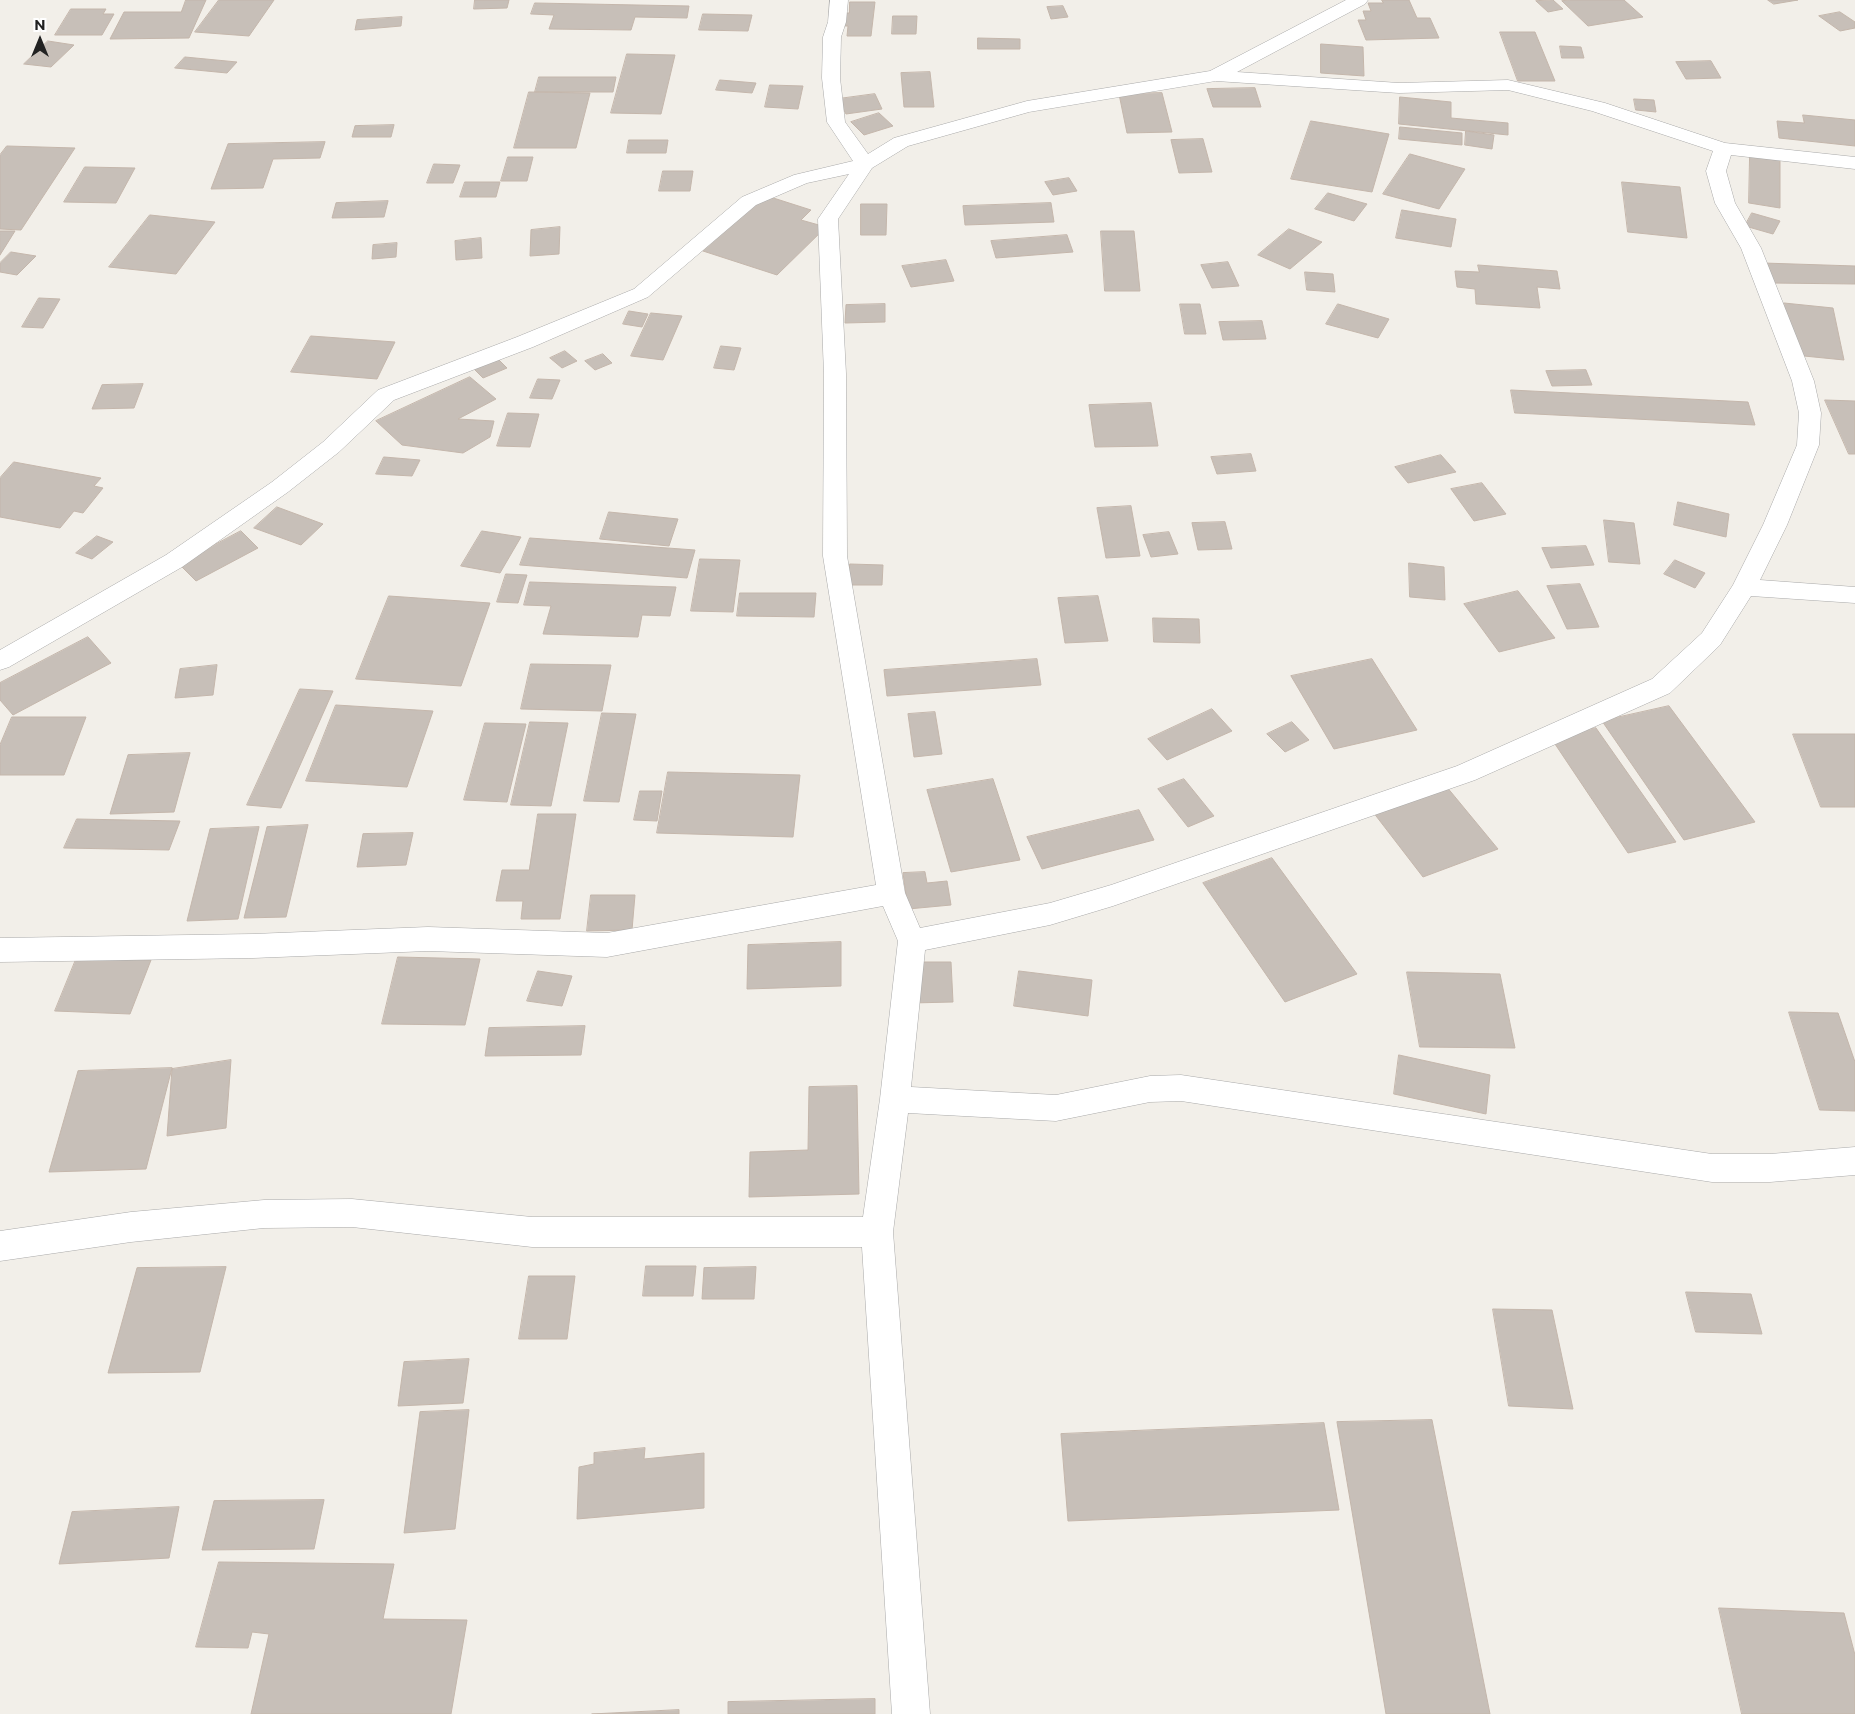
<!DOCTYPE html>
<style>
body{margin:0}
#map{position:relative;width:1855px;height:1714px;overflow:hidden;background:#f2efe9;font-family:Montserrat,sans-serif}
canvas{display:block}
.north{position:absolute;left:15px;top:15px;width:50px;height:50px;-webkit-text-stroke:4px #fff;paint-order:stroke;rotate:0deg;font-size:14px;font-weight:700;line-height:20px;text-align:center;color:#222}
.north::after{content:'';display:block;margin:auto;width:18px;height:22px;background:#222;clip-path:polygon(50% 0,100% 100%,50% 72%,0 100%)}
</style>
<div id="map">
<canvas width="1855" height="1714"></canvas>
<div class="north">N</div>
</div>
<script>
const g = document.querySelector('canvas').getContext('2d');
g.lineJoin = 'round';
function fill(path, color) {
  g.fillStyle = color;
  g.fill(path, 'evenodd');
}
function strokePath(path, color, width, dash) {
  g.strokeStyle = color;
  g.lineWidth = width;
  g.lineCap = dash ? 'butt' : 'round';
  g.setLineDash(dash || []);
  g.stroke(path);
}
const building = new Path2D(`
 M 186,0 L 206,0 L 189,38 L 110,39 L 124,12 L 181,12 Z
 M 219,0 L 274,0 L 249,36 L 195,32 Z
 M 475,0 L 509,0 L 507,8 L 474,9 Z
 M 1382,0 L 1409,0 L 1417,18 L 1430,18 L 1439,38 L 1366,40 L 1358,20 L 1366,20 L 1363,11 L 1371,11 L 1368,3 L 1383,3 Z
 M 1553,0 L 1563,9 L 1548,12 L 1536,1 Z
 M 1570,0 L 1624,0 L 1643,17 L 1588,26 L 1562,1 Z
 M 1768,0 L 1798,0 L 1774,4 Z
 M 850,2 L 875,2 L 871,36 L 847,36 L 848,26 L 843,26 L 845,13 L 849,13 Z
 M 535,3 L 689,6 L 687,18 L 635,17 L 631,30 L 549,29 L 554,15 L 531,14 Z
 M 1063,6 L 1068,17 L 1051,19 L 1047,7 Z
 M 71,9 L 106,9 L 103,14 L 114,14 L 102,35 L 55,35 Z
 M 1840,12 L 1855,22 L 1855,28 L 1840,31 L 1819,16 Z
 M 703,14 L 752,15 L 748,31 L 699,30 Z
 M 893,16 L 917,16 L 916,34 L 892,34 Z
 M 402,17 L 401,26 L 355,30 L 357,20 Z
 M 1500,32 L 1535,32 L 1555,81 L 1518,81 Z
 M 978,38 L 1020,39 L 1020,49 L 978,49 Z
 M 48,41 L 74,45 L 51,67 L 24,64 Z
 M 1321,44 L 1363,47 L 1364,76 L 1321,73 Z
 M 1560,46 L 1581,47 L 1584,58 L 1562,58 Z
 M 627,54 L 675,55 L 661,114 L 611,113 Z
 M 185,57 L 237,62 L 227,73 L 175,68 Z
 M 1711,61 L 1721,78 L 1686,79 L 1676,62 Z
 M 930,72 L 934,107 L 904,107 L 901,73 Z
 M 539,77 L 616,77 L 613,92 L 535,92 Z
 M 720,80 L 756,83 L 752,93 L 716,90 Z
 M 770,85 L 803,86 L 798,109 L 765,107 Z
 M 1255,88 L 1261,107 L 1213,107 L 1207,89 Z
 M 529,92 L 590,93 L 576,148 L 514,148 Z
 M 1162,93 L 1172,132 L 1127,133 L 1119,94 Z
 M 875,94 L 882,109 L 846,114 L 838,99 Z
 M 1400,97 L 1451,102 L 1451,118 L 1508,123 L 1508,135 L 1399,124 Z
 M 1634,99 L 1654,100 L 1656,112 L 1636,110 Z
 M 879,113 L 893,126 L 864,135 L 851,122 Z
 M 1803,115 L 1855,120 L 1855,146 L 1779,138 L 1777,121 L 1804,123 Z
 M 1311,121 L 1389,134 L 1372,192 L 1291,179 Z
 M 394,125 L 391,137 L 352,137 L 355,126 Z
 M 1400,127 L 1462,133 L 1462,145 L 1399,139 Z
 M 1466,131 L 1494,135 L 1492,149 L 1465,145 Z
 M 1203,139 L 1212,172 L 1179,173 L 1171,140 Z
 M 629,140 L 668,140 L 666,153 L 627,153 Z
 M 325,142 L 320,158 L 273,159 L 263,188 L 211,189 L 228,144 Z
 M 7,146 L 75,148 L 21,230 L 0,229 L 0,155 Z
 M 1410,154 L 1465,169 L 1439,209 L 1383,194 Z
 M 1750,155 L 1780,159 L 1780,208 L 1749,203 Z
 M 508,157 L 533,157 L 527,181 L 501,181 Z
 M 434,164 L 460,165 L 453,183 L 427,183 Z
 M 85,167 L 135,168 L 116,203 L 64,202 Z
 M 663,171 L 693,171 L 690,191 L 659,191 Z
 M 1069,178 L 1077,191 L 1053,195 L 1045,182 Z
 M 465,182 L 500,182 L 496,197 L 460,197 Z
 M 1622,182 L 1680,187 L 1687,238 L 1628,232 Z
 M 1328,193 L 1367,204 L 1354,221 L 1315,209 Z
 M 764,195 L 811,210 L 801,220 L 826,227 L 777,275 L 703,251 Z
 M 388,201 L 384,217 L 332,218 L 336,203 Z
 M 1051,203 L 1054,222 L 965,225 L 963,206 Z
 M 861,204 L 887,204 L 886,235 L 861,235 Z
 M 1402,210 L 1456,219 L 1451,247 L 1396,238 Z
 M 1752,213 L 1780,221 L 1773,234 L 1745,226 Z
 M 150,215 L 215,222 L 176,274 L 109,267 Z
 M 560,227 L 559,254 L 530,256 L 531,230 Z
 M 1289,229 L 1322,242 L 1290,269 L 1258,255 Z
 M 0,231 L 15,231 L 0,255 Z
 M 1101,231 L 1134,231 L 1140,291 L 1105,291 Z
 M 1067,235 L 1073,252 L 996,258 L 991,241 Z
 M 481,238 L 482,258 L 456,260 L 455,241 Z
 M 397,243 L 396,257 L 372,259 L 373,245 Z
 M 11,252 L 36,256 L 17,275 L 0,272 L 0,263 Z
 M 946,260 L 954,281 L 911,287 L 902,266 Z
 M 1228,262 L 1239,286 L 1212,288 L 1201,265 Z
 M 1763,263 L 1855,266 L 1855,284 L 1771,283 Z
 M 1478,265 L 1557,271 L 1560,289 L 1537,287 L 1540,308 L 1476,304 L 1475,289 L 1457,287 L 1455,271 L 1479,272 Z
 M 1305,272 L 1333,274 L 1335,292 L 1307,290 Z
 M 39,298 L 60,299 L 43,328 L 22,327 Z
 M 1784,303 L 1833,308 L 1844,360 L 1794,355 Z
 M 885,304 L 885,322 L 845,323 L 846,305 Z
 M 1180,304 L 1200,304 L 1206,334 L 1185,334 Z
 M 1338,304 L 1389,319 L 1378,338 L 1326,324 Z
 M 629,311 L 648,314 L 642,327 L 623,324 Z
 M 651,313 L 682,316 L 663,360 L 631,356 Z
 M 1262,321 L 1266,339 L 1223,340 L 1219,322 Z
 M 311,336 L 395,342 L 377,379 L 291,372 Z
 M 721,346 L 741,348 L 734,370 L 714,368 Z
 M 565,351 L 577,361 L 562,368 L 550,358 Z
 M 603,354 L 612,363 L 595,370 L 585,361 Z
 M 496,357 L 507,368 L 483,378 L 472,367 Z
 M 1586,370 L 1592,385 L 1552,386 L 1546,371 Z
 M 470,377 L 496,399 L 458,419 L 494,421 L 490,437 L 463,453 L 402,445 L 376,421 Z
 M 538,379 L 560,380 L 552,399 L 530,398 Z
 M 143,384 L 134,408 L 92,409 L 102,385 Z
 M 1511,390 L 1748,402 L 1755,425 L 1515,413 Z
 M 1825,400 L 1855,401 L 1855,454 L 1849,454 Z
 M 1151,403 L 1158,446 L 1095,447 L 1089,405 Z
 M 508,413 L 539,414 L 530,447 L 497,446 Z
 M 1251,454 L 1256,471 L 1217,474 L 1211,457 Z
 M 1441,455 L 1456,472 L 1408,483 L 1395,467 Z
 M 384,457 L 420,460 L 412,476 L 376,474 Z
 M 14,462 L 101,478 L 94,486 L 103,488 L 83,513 L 74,511 L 60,528 L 0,517 L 0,478 Z
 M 1482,483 L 1506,514 L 1474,521 L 1451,489 Z
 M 1678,502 L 1729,514 L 1726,537 L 1674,525 Z
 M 1131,506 L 1140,556 L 1106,558 L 1097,508 Z
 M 277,507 L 323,524 L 301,545 L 254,528 Z
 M 609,512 L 678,519 L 669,546 L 600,539 Z
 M 1604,520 L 1634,523 L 1640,564 L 1609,562 Z
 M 1225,522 L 1232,549 L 1198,550 L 1192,523 Z
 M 241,531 L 258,548 L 196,581 L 179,564 Z
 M 482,531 L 521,537 L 500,573 L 461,566 Z
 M 1169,532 L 1178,554 L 1151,557 L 1143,535 Z
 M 97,536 L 113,542 L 92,559 L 76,553 Z
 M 530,538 L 695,550 L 687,578 L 520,565 Z
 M 1586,546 L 1594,565 L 1551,568 L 1542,548 Z
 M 700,559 L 740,560 L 733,612 L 691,611 Z
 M 1675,560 L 1705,573 L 1695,588 L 1664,574 Z
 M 1409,563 L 1444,567 L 1445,600 L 1410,597 Z
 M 850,564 L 883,565 L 882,585 L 849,585 Z
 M 506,574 L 527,575 L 518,603 L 497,602 Z
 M 530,582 L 676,587 L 670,616 L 642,615 L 638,637 L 543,634 L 551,606 L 524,605 Z
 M 1580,584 L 1599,627 L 1567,629 L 1547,586 Z
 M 1518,591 L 1555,638 L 1499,652 L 1464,604 Z
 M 740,593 L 816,593 L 814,617 L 737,616 Z
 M 389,596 L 490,603 L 461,686 L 356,679 Z
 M 1098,596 L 1108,641 L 1065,643 L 1058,598 Z
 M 1153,618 L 1199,619 L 1200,643 L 1154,642 Z
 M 88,637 L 111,663 L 13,715 L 0,700 L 0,683 Z
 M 1037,659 L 1041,685 L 887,696 L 884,670 Z
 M 1372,659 L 1417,730 L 1334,749 L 1291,676 Z
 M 531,664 L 611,665 L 602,711 L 521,709 Z
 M 217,665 L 213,695 L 175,698 L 180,669 Z
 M 300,689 L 333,691 L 281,808 L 247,805 Z
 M 336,705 L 433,711 L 407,787 L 306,781 Z
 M 1669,706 L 1755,822 L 1684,840 L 1602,721 Z
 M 1212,709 L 1232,731 L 1167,760 L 1148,739 Z
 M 935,712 L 942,754 L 914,757 L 908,714 Z
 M 602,713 L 636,714 L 619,802 L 584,801 Z
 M 12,717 L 86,717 L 64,775 L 0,775 L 0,745 Z
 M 530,722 L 568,723 L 551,806 L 511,805 Z
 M 1292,722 L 1309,740 L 1285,752 L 1267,734 Z
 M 485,723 L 526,724 L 507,802 L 464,800 Z
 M 1596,728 L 1676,842 L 1628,853 L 1551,738 Z
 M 1793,734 L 1855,734 L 1855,807 L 1821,807 Z
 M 190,753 L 174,812 L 110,814 L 128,755 Z
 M 668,772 L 800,775 L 793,837 L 657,833 Z
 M 993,779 L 1020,860 L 951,872 L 927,790 Z
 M 1184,779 L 1214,816 L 1188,827 L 1158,789 Z
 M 1446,786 L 1498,849 L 1423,877 L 1373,812 Z
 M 640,791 L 662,791 L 657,821 L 634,820 Z
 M 1139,810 L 1154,840 L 1042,869 L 1027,837 Z
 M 538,814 L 576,814 L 560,919 L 521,919 L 523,901 L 496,901 L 502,870 L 529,870 Z
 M 77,819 L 180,821 L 169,850 L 64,848 Z
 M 308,825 L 286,917 L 244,918 L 267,827 Z
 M 259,827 L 238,919 L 187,921 L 210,829 Z
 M 413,833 L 406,865 L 357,867 L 363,834 Z
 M 1272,858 L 1357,974 L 1285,1002 L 1203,883 Z
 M 925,872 L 927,883 L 947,881 L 951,905 L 908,909 L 903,873 Z
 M 591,895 L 635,895 L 632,930 L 587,931 Z
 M 841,942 L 841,986 L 747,989 L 748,945 Z
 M 77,957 L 151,960 L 130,1014 L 55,1011 Z
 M 398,957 L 480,959 L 465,1025 L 382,1024 Z
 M 910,962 L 951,962 L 953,1002 L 912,1003 Z
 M 538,971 L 572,976 L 562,1006 L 527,1001 Z
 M 1019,971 L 1092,980 L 1088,1016 L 1014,1006 Z
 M 1407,972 L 1500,974 L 1515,1048 L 1420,1047 Z
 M 1789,1012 L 1838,1013 L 1855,1062 L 1855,1111 L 1820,1110 Z
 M 585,1026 L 581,1055 L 485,1056 L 489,1028 Z
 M 1399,1055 L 1490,1075 L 1486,1114 L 1394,1094 Z
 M 231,1060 L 226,1128 L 167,1136 L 172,1069 Z
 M 172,1068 L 146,1169 L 49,1172 L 78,1071 Z
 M 857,1086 L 859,1194 L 749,1197 L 750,1152 L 808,1150 L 809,1087 Z
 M 646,1266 L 696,1266 L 693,1296 L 643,1296 Z
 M 226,1267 L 200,1372 L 108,1373 L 137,1268 Z
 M 756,1267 L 754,1299 L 702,1299 L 704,1268 Z
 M 529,1276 L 575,1276 L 567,1339 L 519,1339 Z
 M 1686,1292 L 1751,1294 L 1762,1334 L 1696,1332 Z
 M 1493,1309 L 1552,1310 L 1573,1409 L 1509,1406 Z
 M 469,1359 L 463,1403 L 398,1406 L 404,1362 Z
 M 469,1410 L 455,1529 L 404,1533 L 420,1412 Z
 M 1432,1420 L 1490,1714 L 1386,1714 L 1337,1422 Z
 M 1324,1423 L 1339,1510 L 1068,1521 L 1061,1434 Z
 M 645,1448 L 644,1459 L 704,1453 L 704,1508 L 577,1519 L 579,1467 L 594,1464 L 594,1453 Z
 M 324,1500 L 314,1549 L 202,1550 L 214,1501 Z
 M 179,1507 L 169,1558 L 59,1564 L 72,1512 Z
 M 219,1562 L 394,1564 L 383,1619 L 467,1620 L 451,1714 L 251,1714 L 269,1634 L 252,1632 L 248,1648 L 196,1647 Z
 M 1719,1608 L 1844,1613 L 1855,1655 L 1855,1714 L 1742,1714 Z
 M 875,1699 L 875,1714 L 728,1714 L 728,1702 Z
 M 679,1710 L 679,1714 L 592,1714 Z`);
fill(building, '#c7bfb8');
strokePath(building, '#c4b6ab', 1);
const minor = new Path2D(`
 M 830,0 L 848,0 L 846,22 L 841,37 L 840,78 L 845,122 L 868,154 L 894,138 L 1027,101 L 1210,71 L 1346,0 L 1368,0 L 1365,4 L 1237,72 L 1399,83 L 1508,80 L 1605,103 L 1725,143 L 1855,157 L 1855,169 L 1731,155 L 1726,171 L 1735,203 L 1761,248 L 1814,381 L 1821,413 L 1819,445 L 1787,525 L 1760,580 L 1855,587 L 1855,603 L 1751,596 L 1720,645 L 1670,693 L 1475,780 L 1113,906 L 1050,925 L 925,950 L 911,1087 L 1056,1095 L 1150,1076 L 1181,1075 L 1712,1154 L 1770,1154 L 1855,1147 L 1855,1175 L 1770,1182 L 1712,1182 L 1181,1101 L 1150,1102 L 1056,1121 L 908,1113 L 893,1232 L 930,1714 L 892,1714 L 862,1247 L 532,1247 L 352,1227 L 264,1228 L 131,1242 L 0,1261 L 0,1231 L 131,1212 L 264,1200 L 352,1199 L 532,1217 L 863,1217 L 880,1099 L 898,941 L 883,906 L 607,957 L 428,951 L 253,958 L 0,962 L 0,938 L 253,934 L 428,927 L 607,933 L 876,885 L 823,556 L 824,374 L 818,219 L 849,174 L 807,183 L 756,205 L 648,297 L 533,347 L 394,400 L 339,452 L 288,492 L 182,567 L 9,667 L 0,670 L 0,650 L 166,555 L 272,482 L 323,442 L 378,390 L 517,337 L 634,289 L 742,197 L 794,175 L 853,161 L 827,122 L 822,78 L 823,37 L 828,22 ZM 1216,81 L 1399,93 L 1508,90 L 1592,111 L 1713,151 L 1706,171 L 1715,203 L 1741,248 L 1792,381 L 1799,413 L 1797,445 L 1763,525 L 1733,585 L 1702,633 L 1652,679 L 1457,766 L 1111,885 L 1050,903 L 920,928 L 905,893 L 847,556 L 846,374 L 838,219 L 872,168 L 908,146 L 1029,112 Z`);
strokePath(minor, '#a9a9a9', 1);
fill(minor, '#fff');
</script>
